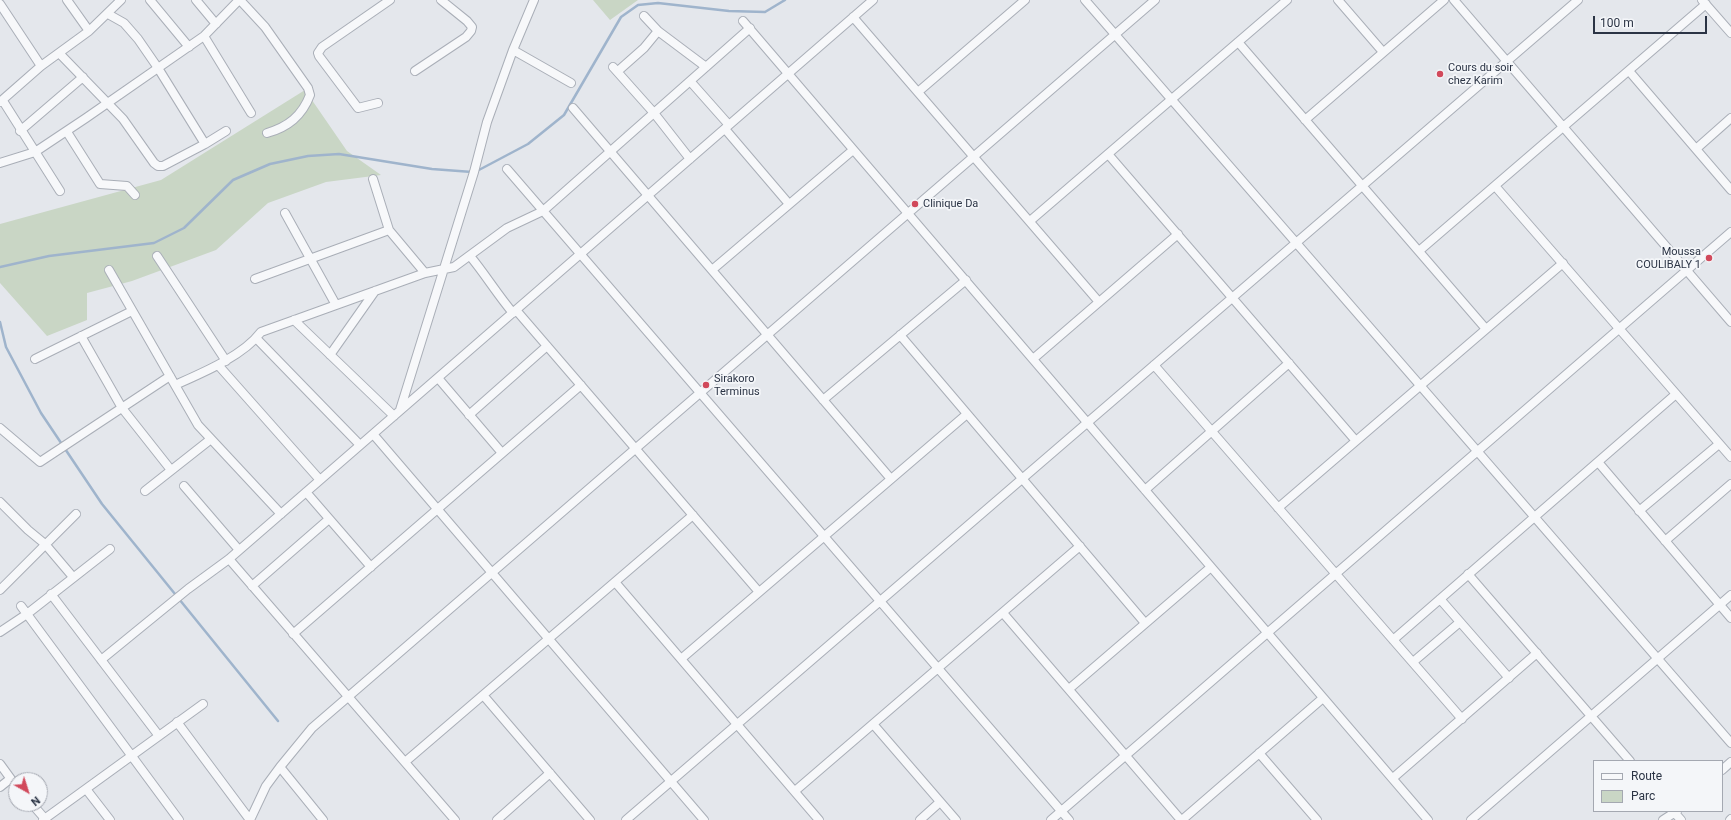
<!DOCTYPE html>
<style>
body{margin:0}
#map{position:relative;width:1731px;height:820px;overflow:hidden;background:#e4e7ec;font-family:Roboto,sans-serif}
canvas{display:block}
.legend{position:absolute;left:1593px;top:760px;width:130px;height:52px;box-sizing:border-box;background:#f4f6f9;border:1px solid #a4a8b1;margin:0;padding:5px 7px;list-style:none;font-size:12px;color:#2b3445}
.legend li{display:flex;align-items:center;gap:8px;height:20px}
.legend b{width:20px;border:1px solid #a4a8b1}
.north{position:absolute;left:8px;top:772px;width:40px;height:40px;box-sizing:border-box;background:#f4f6f9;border:1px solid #a4a8b1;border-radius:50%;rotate:141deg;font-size:11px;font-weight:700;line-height:16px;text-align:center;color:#2b3445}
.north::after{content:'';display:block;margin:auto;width:14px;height:18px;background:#d1495b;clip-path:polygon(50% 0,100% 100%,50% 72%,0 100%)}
.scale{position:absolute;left:1593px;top:16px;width:114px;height:18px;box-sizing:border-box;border:2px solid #2b3445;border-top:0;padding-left:5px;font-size:12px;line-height:14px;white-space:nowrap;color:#2b3445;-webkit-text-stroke:3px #f4f6f9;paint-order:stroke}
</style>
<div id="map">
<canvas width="1731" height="820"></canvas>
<ul class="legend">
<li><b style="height:5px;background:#f7f8fa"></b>Route</li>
<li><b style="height:11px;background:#c9d6c5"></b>Parc</li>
</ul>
<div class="north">N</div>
<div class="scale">100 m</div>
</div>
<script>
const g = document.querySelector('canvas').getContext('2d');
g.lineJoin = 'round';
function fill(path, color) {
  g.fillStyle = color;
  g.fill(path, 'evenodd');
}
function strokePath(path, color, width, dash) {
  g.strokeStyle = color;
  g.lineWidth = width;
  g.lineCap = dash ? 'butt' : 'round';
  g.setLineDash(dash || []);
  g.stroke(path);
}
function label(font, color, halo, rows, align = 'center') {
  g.font = font + ' Roboto,sans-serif';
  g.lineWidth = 3.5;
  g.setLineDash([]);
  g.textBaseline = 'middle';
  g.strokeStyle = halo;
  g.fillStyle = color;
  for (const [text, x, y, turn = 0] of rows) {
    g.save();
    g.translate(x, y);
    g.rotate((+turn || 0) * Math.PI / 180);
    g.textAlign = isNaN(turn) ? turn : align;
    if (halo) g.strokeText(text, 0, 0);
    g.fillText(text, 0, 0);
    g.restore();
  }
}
fill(new Path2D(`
 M 593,0 L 638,0 L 610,20 Z
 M 305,90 L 347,151 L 381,175 L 326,182 L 268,203 L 216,250 L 132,281 L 87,293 L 87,320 L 47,336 L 0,283 L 0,224 L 161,180 Z`), '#c9d6c5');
strokePath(new Path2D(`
 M 477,171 L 528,144 L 564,115 L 621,17 L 638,5 L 658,3 L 729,11 L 765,12 L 785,0
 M 0,267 L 49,256 L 154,243 L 184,228 L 233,180 L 270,164 L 308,156 L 339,154 L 432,169 L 472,172
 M 0,322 L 6,347 L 41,413 L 102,504 L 278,721`), '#9fb4cc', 2.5);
const minor = new Path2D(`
 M 67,0 L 89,31
 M 150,0 L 189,47
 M 196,0 L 216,24
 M 240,0 L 265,27 L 308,88 L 310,95 C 302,116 288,127 267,133
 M 1085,0 L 1731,743
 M 1338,0 L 1383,52
 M 1454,0 L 1731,322
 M 1702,0 L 1731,33
 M 0,4 L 41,66
 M 108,14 L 124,23 L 138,39 L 158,68 L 205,144 L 226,131
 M 644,16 L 658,31 L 706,67
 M 853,17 L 1099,302
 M 743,21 L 1428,820
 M 204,36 L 251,113
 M 1238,42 L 1486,329
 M 513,50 L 571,83
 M 59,53 L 123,119 L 154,163 L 158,166 L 163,166 L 205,144
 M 613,67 L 654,113 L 690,159
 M 415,71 L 466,37 L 471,31 L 472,27 L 467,21 L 441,0
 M 618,71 L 644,48 L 658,31
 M 1629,71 L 1731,190
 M 690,81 L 729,125
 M 918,92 L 1025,0
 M 3,101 L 60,191
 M 0,102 L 41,66 L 89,31 L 121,0
 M 378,103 L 358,108 L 319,56 L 318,53 L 322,47 L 390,0
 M 573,108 L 891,479
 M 1305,120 L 1444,0
 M 725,129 L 789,204
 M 20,131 L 83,77
 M 67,132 L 100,184 L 127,186 L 135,195
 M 1696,149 L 1731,118
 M 1108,154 L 1356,441
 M 0,163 L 35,152 L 86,118 L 204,36 L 239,0
 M 507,169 L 1069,820
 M 373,179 L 389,230 L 425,273
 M 1495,186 L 1731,457
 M 285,213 L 336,305
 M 1030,221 L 1287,0
 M 1419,251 L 1706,4
 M 157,256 L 226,361
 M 470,256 C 485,274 497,294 513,313
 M 109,270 L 198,425 L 281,514
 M 712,270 L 853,150
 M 255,279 L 389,230
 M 516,310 L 759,592
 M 294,320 L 394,416
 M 900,335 L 1145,623
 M 81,336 L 122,408 L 171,470
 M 256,338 L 360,445
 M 330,355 L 375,291
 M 35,359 L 132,311
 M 1033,359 L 1178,234
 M 1154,365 L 1462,719
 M 219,366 L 320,480
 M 438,378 L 502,453
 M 175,385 C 202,373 243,356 261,332 L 425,273 L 454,267 L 507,228 L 543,211 L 750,28
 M 823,400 L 966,280
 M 400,410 L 474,172 L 487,122 L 513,50 L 534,0
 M 469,415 L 547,346
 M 0,428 L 40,462 L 170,376
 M 373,434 L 704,820
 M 1598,462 L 1731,618
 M 184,486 L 239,550
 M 1145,490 L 1289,363
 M 145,491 L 211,439
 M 306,492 L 371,567
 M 0,502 L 28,530 L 45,544 L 73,577
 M 1278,508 L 1563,263
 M 1639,511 L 1719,444
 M 1665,541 L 1731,484
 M 229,559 L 455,820
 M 1468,574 L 1630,761
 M 615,582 L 819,820
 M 252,586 L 329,519
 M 0,590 L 76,514
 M 51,594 L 159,736
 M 1440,599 L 1509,678
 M 21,606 L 179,820
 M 1003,613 L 1181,820
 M 0,632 L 27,614 L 110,549
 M 293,634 L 581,385
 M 1393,640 L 1676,394
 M 681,659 L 967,414
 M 101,660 L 188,589 L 229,559 L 873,0
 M 1413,662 L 1460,622
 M 1069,689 L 1211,567
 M 483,695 L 590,820
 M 177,722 L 250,820
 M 873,724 L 956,820
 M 1259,753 L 1317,820
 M 405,762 L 693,515
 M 0,764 L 16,786
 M 280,767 L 323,820
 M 1722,770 L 1731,762
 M 1393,778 L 1537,653
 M 0,787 L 10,779
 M 86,789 L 110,820
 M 795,791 L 1080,546
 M 32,804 L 46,820
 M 1673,811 L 1681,820
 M 43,820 L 203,704
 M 250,820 L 266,786 L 280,767 L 312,728 L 1155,0
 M 497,820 L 550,773
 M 626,820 L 1578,0
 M 920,820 L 940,802
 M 1051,820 L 1731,232
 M 1182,820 L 1323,698
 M 1471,820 L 1731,595
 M 1663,820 L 1677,811
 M 1730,820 L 1731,819`);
strokePath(minor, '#a9aeb7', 10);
strokePath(minor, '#f7f8fa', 8);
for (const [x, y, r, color] of [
 [1440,74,4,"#d1495b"],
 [915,204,4,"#d1495b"],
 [1709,258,4,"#d1495b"],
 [706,385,4,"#d1495b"]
]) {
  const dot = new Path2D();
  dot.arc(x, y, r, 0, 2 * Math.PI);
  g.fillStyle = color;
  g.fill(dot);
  strokePath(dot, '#f4f6f9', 1.5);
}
label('11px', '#2b3445', '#f4f6f9', [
 ["Cours du soir",1448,68],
 ["chez Karim",1448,81],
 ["Clinique Da",923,204],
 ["Moussa",1701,252,"right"],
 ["COULIBALY 1",1701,265,"right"],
 ["Sirakoro",714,379],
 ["Terminus",714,392]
], 'left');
</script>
